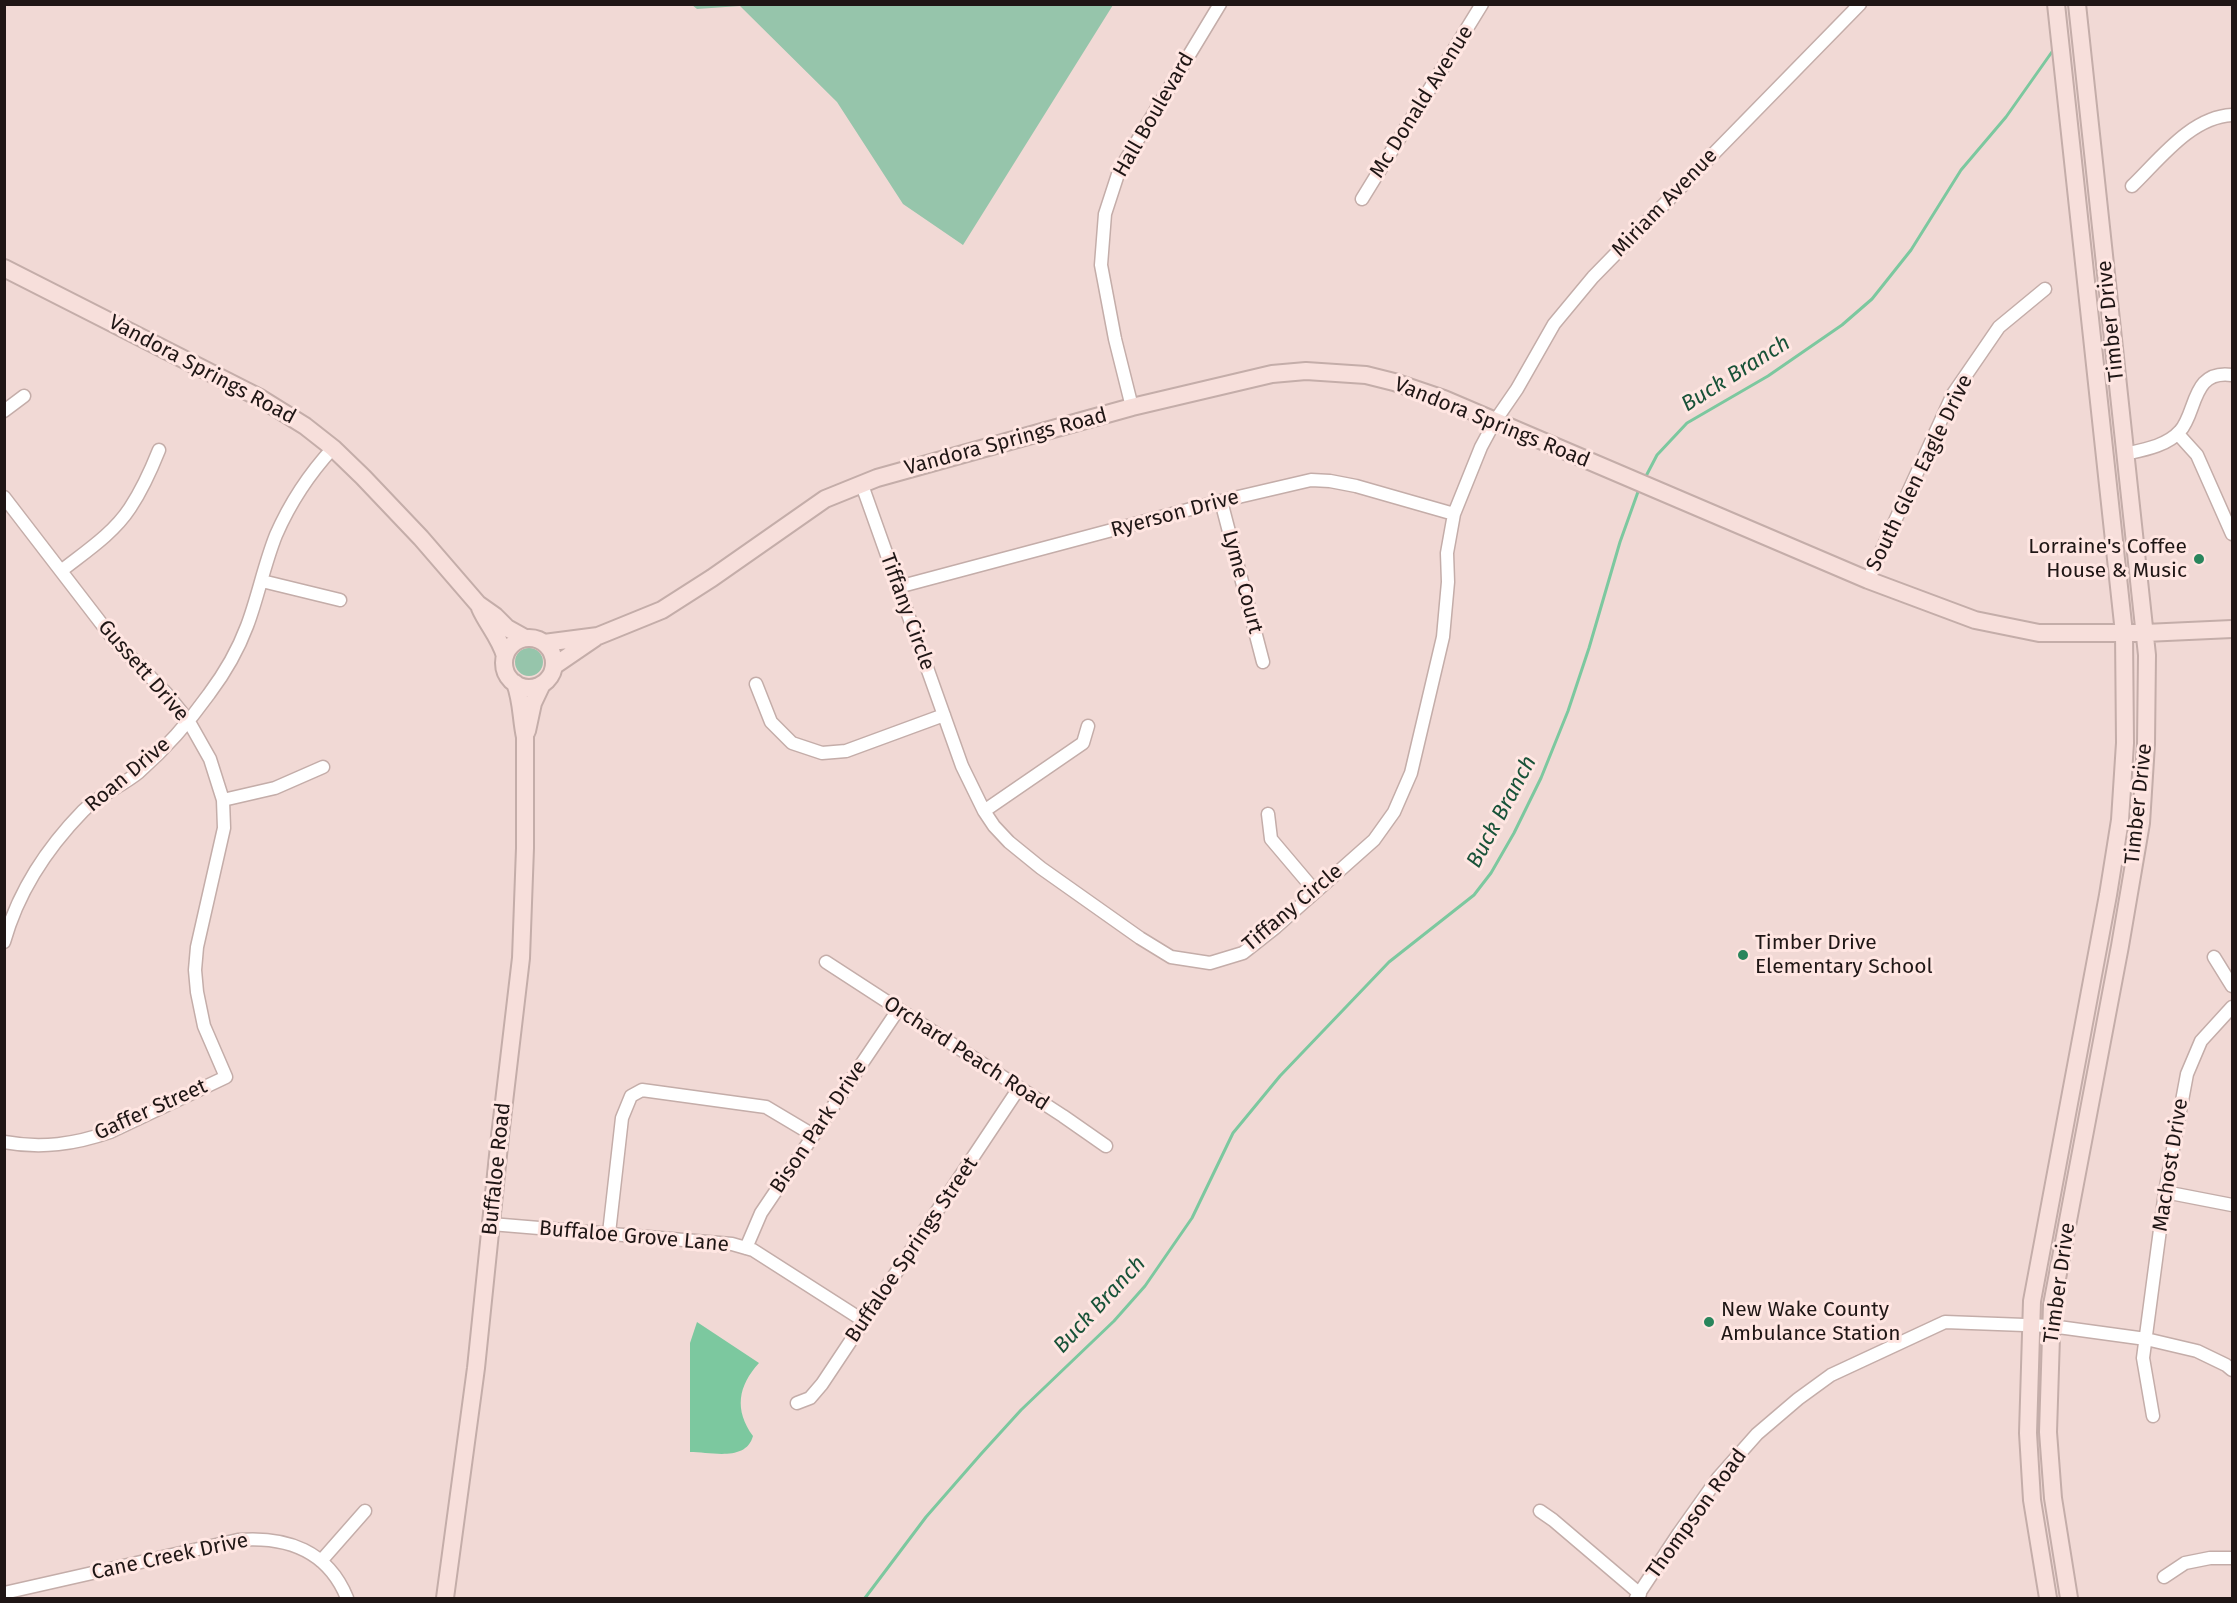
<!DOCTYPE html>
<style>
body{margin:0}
#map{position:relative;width:2237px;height:1603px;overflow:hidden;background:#f1d9d5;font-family:"Fira Sans",sans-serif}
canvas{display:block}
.frame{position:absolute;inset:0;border:6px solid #1f1615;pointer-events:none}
</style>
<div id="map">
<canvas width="2237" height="1603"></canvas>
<div class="frame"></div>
</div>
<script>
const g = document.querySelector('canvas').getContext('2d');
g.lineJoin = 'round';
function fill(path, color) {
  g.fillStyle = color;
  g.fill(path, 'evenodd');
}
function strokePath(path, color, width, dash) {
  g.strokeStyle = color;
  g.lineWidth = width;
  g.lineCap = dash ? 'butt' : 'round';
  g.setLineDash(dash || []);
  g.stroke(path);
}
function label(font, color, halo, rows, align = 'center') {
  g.font = font + ' "Fira Sans",sans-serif';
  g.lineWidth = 6;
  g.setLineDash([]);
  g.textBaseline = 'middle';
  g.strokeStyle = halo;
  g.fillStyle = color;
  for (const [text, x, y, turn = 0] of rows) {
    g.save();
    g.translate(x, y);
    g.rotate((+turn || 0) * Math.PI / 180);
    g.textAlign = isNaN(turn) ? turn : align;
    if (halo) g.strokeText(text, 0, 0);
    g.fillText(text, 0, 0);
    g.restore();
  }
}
fill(new Path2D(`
 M 692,5 L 1113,5 L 963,245 L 903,204 L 837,102 L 740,6 L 697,9 Z
 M515 662a14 14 0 1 1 28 0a14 14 0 1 1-28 0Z`), '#96c5ab');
fill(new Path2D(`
 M 697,1322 L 759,1363 C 738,1386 734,1410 753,1436 C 746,1462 711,1452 690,1452 L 690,1343 Z`), '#7cc89f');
strokePath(new Path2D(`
 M 1645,478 L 1657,455 L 1687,423 L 1768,376 L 1842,325 L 1872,299 L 1911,250 L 1961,170 L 2006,117 L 2054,49
 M 865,1598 L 926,1517 L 981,1454 L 1021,1410 L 1114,1321 L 1145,1286 L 1192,1218 L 1233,1133 L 1280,1076 L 1389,962 L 1474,895 L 1491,873 L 1514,833 L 1541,778 L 1568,711 L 1589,648 L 1620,542 L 1639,489`), '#7cc89f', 3);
const street = new Path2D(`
 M 2132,186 C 2160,159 2191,117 2232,115
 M 1362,199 L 1482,4
 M 1132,407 L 1115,339 L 1101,265 L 1105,214 L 1119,171 L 1220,4
 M 4,411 L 24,396
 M 2178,434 L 2197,455 L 2232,534
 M 2125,454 C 2143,450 2167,446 2180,431 C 2197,413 2191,369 2232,375
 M 862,485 L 962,766 L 984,811 L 994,826 L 1009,842 L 1041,868 L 1140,938 L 1171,957 L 1210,963 L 1243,953 L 1276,927 L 1374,840 L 1394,812 L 1411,773 L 1443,637 L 1448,582 L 1447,553 L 1454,514 L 1481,447 L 1495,421 L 1517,389 L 1554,324 L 1593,277 L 1860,4
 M 4,497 L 114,640 L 166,693 L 188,720 L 210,759 L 223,800 L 224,828 L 197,947 L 195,970 L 197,992 L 204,1026 L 226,1077 L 110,1132 C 75,1144 42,1149 4,1142
 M 1221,501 L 1263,662
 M 61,571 C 85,552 113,534 130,508 C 142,490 151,470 159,450
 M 1868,580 L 1953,394 L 1999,327 L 2045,289
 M 262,581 L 340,600
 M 898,587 L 1221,501 L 1311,480 L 1330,481 L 1356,486 L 1454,514
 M 756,684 L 771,722 L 792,743 L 822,753 L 846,751 L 944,715
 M 223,800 L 275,788 L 323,767
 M 984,811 L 1083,743 L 1088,726
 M 1268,814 L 1271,839 L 1315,891
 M 4,942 C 18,892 47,848 83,811 C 99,795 122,786 139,772 C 165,749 189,722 209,694 C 224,674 238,650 247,626 C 258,597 264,565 276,535 C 290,503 309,474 333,448
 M 2214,957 L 2232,986
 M 826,962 L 1063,1116 L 1106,1146
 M 2165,1192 L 2232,1205
 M 491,1224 L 732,1244 L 753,1250 L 864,1321
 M 609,1233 L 622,1118 L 631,1096 L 642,1090 L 766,1107 L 813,1135
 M 746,1248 L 761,1213 L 898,1010
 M 797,1403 L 810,1398 L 822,1384 L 1019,1088
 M 2153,1416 L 2143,1358 L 2165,1192 L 2187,1074 L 2201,1041 L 2232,1007
 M 1540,1511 L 1553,1520 L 1640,1594
 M 321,1561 L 365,1511
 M 2164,1577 L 2185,1563 L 2210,1558 L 2232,1558
 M 4,1593 L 238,1540 C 287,1536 328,1551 347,1598
 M 1636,1598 L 1679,1533 L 1718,1478 L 1757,1434 L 1798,1399 L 1831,1375 L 1945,1322 L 2051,1326 L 2146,1339 L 2197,1351 L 2226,1365 L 2232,1370`);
const secondary = new Path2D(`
 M 4,268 L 260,398 L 305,426 L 333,448 L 363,477 L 421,538 L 478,604 L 495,616 L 507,628 L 525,638
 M 480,608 C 487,624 500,638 505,656
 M504 663a25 25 0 1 1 50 0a25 25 0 1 1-50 0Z
 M 544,643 L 598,636 L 662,610 L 712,578 L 825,499 L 877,478 L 1132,407 L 1272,374 L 1306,371 L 1366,375 L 1394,382 L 1444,399 L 1868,580 L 1975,620 L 2039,633 L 2145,633 L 2232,629
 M 554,666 L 595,638
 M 527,731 L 533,703 L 542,684
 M 445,1598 L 476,1368 L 500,1136 L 521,958 L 525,848 L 525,737 C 521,719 522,701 515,683
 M 2048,1598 L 2032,1500 L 2028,1433 L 2032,1301 L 2108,895 L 2120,820 L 2125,743 L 2124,633 L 2056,4
 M 2069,1598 L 2053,1498 L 2048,1432 L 2052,1305 L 2120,946 L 2141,823 L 2146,744 L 2147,655 L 2077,4`);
strokePath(street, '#c4ada9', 15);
strokePath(secondary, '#c4ada9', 20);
strokePath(street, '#fff', 12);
strokePath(secondary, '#f7dfdb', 16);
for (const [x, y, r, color] of [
 [2199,559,6,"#29855c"],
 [1743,955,6,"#29855c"],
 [1709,1322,6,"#29855c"]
]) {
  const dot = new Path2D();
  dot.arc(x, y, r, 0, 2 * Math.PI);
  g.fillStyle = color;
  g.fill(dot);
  strokePath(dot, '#ffe6e2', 2);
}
label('21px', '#1f1615', '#ffe6e2', [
 ["Mc Donald Avenue",1422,102,-58],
 ["Hall Boulevard",1154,115,-60],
 ["Miriam Avenue",1665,203,-46],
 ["Timber Drive",2111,321,-96],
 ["Vandora Springs Road",202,370,28],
 ["Vandora Springs Road",1492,423,22],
 ["Vandora Springs Road",1006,442,-15],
 ["South Glen Eagle Drive",1920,473,-64],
 ["Ryerson Drive",1175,514,-15],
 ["Lyme Court",1242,582,75],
 ["Tiffany Circle",907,612,70],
 ["Gussett Drive",143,671,49],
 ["Roan Drive",128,775,-40],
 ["Timber Drive",2139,804,-84],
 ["Tiffany Circle",1293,908,-40],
 ["Orchard Peach Road",966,1054,33],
 ["Gaffer Street",151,1110,-24],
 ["Bison Park Drive",819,1127,-56],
 ["Machost Drive",2171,1165,-81],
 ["Buffaloe Road",497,1169,-84],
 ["Buffaloe Grove Lane",634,1237,5],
 ["Buffaloe Springs Street",912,1250,-56],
 ["Timber Drive",2060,1283,-82],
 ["Thompson Road",1697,1514,-54],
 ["Cane Creek Drive",170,1557,-12]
]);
label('21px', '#1f1615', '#ffe6e2', [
 ["Lorraine's Coffee",2187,547,"right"],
 ["House & Music",2187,571,"right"],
 ["Timber Drive",1755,943],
 ["Elementary School",1755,967],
 ["New Wake County",1721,1310],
 ["Ambulance Station",1721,1334]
], 'left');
label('italic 22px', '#185238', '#ffe6e2', [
 ["Buck Branch",1736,374,-32],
 ["Buck Branch",1502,812,-62],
 ["Buck Branch",1100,1305,-47]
]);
</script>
